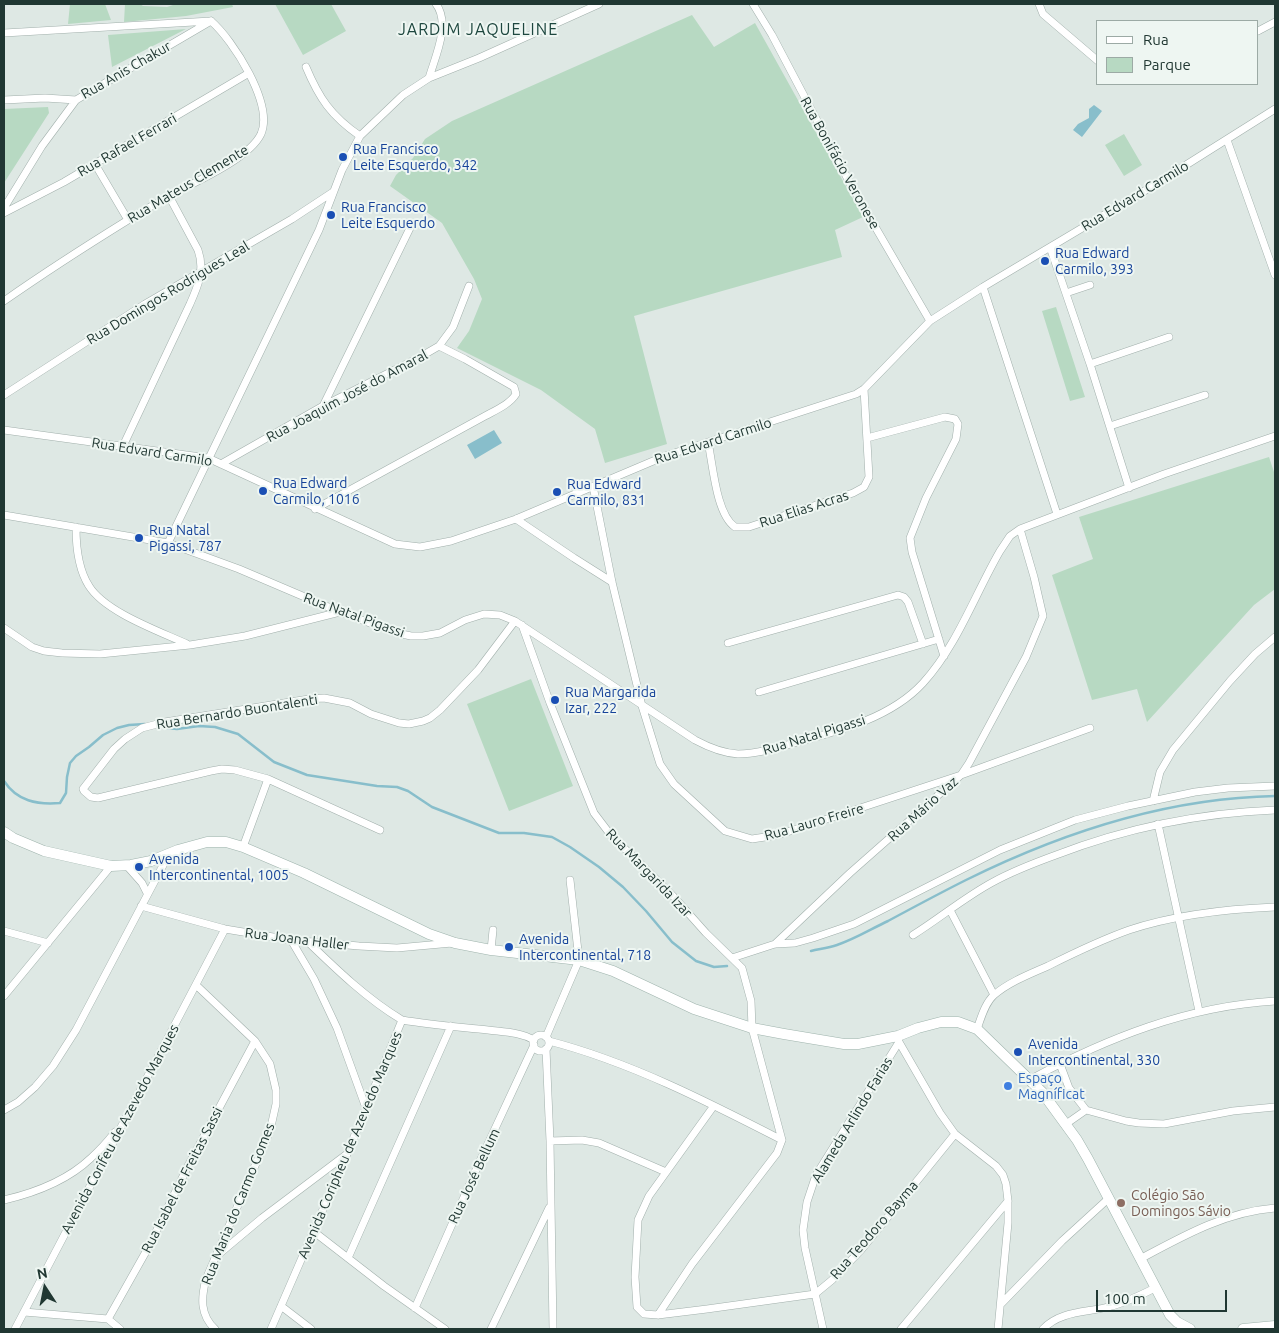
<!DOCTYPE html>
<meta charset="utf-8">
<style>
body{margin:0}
#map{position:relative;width:1279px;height:1333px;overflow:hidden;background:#dee8e4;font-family:Ubuntu,sans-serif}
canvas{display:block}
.frame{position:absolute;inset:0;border:5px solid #203732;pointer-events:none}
.legend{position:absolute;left:1096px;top:20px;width:162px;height:65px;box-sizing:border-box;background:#eef6f2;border:1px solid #9caaa5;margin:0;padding:6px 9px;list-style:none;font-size:15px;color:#203732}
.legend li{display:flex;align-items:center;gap:10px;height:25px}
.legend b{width:25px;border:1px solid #9caaa5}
.north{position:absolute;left:20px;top:1263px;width:50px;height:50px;-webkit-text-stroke:4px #eef6f2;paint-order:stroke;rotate:349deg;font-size:14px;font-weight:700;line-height:20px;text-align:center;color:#203732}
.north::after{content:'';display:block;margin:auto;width:18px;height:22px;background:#203732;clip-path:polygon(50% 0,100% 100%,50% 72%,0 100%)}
.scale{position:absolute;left:1096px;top:1290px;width:131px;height:22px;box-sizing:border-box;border:2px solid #203732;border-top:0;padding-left:6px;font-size:15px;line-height:18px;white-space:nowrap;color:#203732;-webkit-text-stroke:4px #eef6f2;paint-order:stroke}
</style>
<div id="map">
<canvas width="1279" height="1333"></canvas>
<div class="frame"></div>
<ul class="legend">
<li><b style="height:6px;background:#fff"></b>Rua</li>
<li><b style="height:14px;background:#b7d9c2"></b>Parque</li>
</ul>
<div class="north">N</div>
<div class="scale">100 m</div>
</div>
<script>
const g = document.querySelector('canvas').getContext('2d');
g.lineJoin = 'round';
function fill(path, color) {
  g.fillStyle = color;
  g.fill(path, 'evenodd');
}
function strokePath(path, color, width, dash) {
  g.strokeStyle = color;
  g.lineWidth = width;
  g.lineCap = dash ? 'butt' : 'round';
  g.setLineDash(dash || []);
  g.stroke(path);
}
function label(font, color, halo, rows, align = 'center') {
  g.font = font + ' Ubuntu,sans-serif';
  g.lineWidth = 4;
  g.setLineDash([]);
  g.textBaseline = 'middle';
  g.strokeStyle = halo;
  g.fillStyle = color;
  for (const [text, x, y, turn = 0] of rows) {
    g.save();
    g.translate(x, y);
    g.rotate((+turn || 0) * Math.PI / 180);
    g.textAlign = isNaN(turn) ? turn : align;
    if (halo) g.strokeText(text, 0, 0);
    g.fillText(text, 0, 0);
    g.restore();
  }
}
fill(new Path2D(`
 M 70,4 L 105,4 L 111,20 L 68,24 Z
 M 125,4 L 140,4 L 143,6 L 167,7 L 176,4 L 232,4 L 233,7 L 186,16 L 124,22 Z
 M 275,4 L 331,4 L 346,31 L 303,55 Z
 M 692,15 L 714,47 L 755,23 L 863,217 L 835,230 L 842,257 L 634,316 L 667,444 L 605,463 L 595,429 L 541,390 L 457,348 L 469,331 L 482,299 L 474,279 L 442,223 L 390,186 L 396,175 L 413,158 L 425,139 L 452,121 Z
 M 186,29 L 112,67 L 108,35 Z
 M 48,107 L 49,113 L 4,183 L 4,109 Z
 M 1124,134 L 1142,165 L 1124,176 L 1105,145 Z
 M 1056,307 L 1085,397 L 1070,401 L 1042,311 Z
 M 1269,457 L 1275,475 L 1275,589 L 1254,605 L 1147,722 L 1137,689 L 1092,700 L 1052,575 L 1093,559 L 1079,517 Z
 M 531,679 L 573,786 L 509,811 L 467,704 Z`), '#b7d9c2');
fill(new Path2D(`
 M 1094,105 L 1102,111 L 1082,137 L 1073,130 L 1078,124 L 1089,118 L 1089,109 Z
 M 494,430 L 502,443 L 475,459 L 467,445 Z`), '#88becb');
strokePath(new Path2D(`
 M 167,728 L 177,729 L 199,726 L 215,727 L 238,734 L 274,762 L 307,775 L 377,786 L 397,787 L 408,791 L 432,807 L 499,833 L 524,833 L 552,837 L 570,847 L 599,867 L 623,887 L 646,911 L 672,942 L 696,961 L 714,967 L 727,966
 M 4,781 C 17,801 37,805 60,803 L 66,793 L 67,777 L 70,763 L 76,756 L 89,747 L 103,735 L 117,728 L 129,725 L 145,724
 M 811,951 C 819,949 828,948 837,945 C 855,939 871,929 888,921 C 914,907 940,893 966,880 C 1063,832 1166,798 1275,796`), '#88becb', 2.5);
const street = new Path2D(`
 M 753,4 L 772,35 L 852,187 L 930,321
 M 1039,4 L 1043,14 L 1098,61
 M 1258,31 L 1275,22
 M 4,33 L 211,21
 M 306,67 C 319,98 331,116 360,136
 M 429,78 C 435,57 451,24 436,4
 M 4,100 L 45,98 L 76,100
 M 1227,140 L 1275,275
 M 95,164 L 128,220
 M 4,208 L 42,146 L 76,100 L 211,21
 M 4,213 L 64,182 L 249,73
 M 1050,247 L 1090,364 L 1129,488
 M 983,287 L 1057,514
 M 1066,293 L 1090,285
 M 4,301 C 44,273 86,246 128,220 C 142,212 156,203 171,195 C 195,182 249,159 261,134 C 274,104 233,40 211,21
 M 1090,364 L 1169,337
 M 4,395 L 145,304 L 292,219 L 333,192
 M 323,406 L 411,226
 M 1110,426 L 1205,395
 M 4,430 L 208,458 L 395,544 L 420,547 L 451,541 L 516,519 L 665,456 L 856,394 L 864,389 L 930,321 L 983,287 L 1151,187 L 1275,109
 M 867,438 L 945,417 L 955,419 L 958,424 L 956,439 L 926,498 L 910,538 L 912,552 L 944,656
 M 708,442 C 713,465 716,514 735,527 L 749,527 L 853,493 L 864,487 L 869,477 L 864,389
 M 123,446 L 190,304 C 198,286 205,270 198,250 L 169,196
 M 221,464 L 323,406 L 420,357 L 439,346 L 453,327 L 469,286
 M 593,486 L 612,582 L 642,706 L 660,764 L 674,784 L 725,831 L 752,839 L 778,835 L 961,775 L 1090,728
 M 315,509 L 485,416 C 496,410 510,404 516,394 L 514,387 L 465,359 L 439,346
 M 4,515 L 168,543 L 239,569 L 340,612 L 397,633 L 411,636 L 423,636 L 440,633 L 465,620 L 484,614 L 500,615 L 515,621 L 695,740 C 708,747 722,753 738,754 C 757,754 776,748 794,743 C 839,731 891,718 923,683 C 957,646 975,594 1000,551 L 1010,536 L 1020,529 L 1164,474 L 1275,436
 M 516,519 L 574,558 L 612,582
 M 76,527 C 76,547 78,569 89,586 C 105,612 159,631 187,644
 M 168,543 L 319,230 L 342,170 L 360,136 L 403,95 L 429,78 L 479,58 L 599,4
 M 522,625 L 550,703 L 594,813 L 613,838 L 636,859 L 673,896 L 706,933 L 742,968 L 751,1001 L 752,1028 L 782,1140 L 777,1153 L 692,1264 L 658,1315
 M 4,628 L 32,647 L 44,651 L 62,653 L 100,654 L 190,645 L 245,636 L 340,612
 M 728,643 L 898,595 L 904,597 L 908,602 L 923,644
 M 759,692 L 939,639
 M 1153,801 L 1160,772 L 1173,750 L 1230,681 L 1255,654 L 1275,637
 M 1158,824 L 1199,1011
 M 380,830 L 268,779 L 235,770 L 222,769 L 211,771 L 98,798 L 91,797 L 84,791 L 83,789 L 114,749 L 125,739 L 142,728 L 165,722 L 309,699 L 324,698 L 350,703 L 371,714 L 399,723 L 409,724 L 423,721 L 430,718 L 440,710 L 478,670 L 515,621
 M 243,847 L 268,779
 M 127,866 L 142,883 L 147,893
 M 141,906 L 225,929 L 291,940 L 359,946 L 397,948 L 452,943
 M 950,910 L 994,995
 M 4,931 L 48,943
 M 913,935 C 940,918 965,897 993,882 C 1013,871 1034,863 1056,855 C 1126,828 1199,813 1275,810
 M 291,940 L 314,979 L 337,1028 L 366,1108
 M 775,944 L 850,873 L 961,775 L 969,763 L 1026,657 L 1043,616 L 1034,577 L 1020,529
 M 491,950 L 493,930
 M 732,958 L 775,944 L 795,943 L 813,938 L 854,924 L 1000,850 L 1075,820 L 1128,806 L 1195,792 L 1228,788 L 1275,786
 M 196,985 L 255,1041 L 270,1064 L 276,1090 L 276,1104 L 270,1131 L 206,1279 C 201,1298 200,1315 215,1329
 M 4,996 L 111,866
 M 402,1020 C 431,1025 460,1027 488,1030 C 504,1032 520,1032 534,1040
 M 977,1029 C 981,1018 985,1003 994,995 C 1009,982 1030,974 1048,966 C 1074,953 1101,940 1129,930 C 1174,915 1227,909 1275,907
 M533 1043a8 8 0 1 1 16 0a8 8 0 1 1-16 0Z
 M 546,1037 L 579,960 L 570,880
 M 549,1041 C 630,1062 708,1102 782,1140
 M 899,1042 L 940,1113 L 955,1134 L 996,1166 L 1003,1175 L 1006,1184 L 1008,1201 L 1008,1223 L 998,1329
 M 546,1049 L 550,1141 L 553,1329
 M 1060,1064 L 1069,1088 L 1086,1110
 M 1031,1079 C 1107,1038 1188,1006 1275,1001
 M 713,1107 L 649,1196 L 638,1220 L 635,1277 L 637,1307 L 644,1314 L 658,1315 L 707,1309 L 815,1294 L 832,1280 L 861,1250 L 955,1134
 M 4,1110 L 18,1102 L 35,1087 L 53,1066 L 76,1030 L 169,854
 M 1066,1124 L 1086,1110 L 1126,1121 L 1139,1123 L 1164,1124 L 1233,1111 L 1275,1107
 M 550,1141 L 582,1140 L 599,1143 L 666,1172
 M 4,1200 C 34,1193 68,1180 91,1158 C 100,1150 108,1141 115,1132
 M 313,1231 L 384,1286 L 445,1329
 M 219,1254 L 262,1218 L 347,1154
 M 348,1258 L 451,1026
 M 1140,1259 C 1183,1236 1225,1212 1275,1208
 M 1002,1303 L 1062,1241 L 1108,1199
 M 281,1306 L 311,1329
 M 415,1308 L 479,1163 L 534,1045
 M 24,1312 L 108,1319 L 120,1329
 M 108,1319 L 148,1248 L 188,1166 L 255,1041
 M 15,1329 L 225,929
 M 271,1329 L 347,1154 L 402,1020 C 367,999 337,970 307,941
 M 491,1329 L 549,1208
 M 823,1329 L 805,1248 L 803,1230 L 807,1202 L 816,1175 L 899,1042 L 898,1039
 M 901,1329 L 1008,1201
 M 1043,1329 C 1061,1310 1088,1313 1112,1306 C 1127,1302 1141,1295 1155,1288`);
const secondary = new Path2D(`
 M 4,832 L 13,838 L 44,851 L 111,866 L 131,865 L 151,861 L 178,850 L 207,842 L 226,842 L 243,847 L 304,873 L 429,934 L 455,943 L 491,950 L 579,960 L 613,971 L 694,1009 L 752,1028 L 784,1034 L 844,1044 L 858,1044 L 898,1036 L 918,1028 L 941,1022 L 958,1022 L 977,1029 L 1042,1092 L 1077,1140 L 1088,1159 L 1170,1315 L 1177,1322 L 1190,1329
 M 1243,1329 L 1275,1326`);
strokePath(street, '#a1afab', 8);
strokePath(secondary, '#9eb3ac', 11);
strokePath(street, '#fff', 7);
strokePath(secondary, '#fff', 10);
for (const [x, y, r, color] of [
 [343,157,5,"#1a4fb4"],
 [331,215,5,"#1a4fb4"],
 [1045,261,5,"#1a4fb4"],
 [263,491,5,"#1a4fb4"],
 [557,492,5,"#1a4fb4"],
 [139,538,5,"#1a4fb4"],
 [555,700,5,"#1a4fb4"],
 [139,867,5,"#1a4fb4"],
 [509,947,5,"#1a4fb4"],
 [1018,1052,5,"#1a4fb4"],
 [1008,1086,5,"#3f7fe0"],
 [1121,1203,5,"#8d6e63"]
]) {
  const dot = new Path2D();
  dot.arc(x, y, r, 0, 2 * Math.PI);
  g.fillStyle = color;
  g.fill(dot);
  strokePath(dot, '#eef6f2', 2);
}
label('14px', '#203732', '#eef6f2', [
 ["Rua Anis Chakur",126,70,-30],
 ["Rua Rafael Ferrari",127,145,-30],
 ["Rua Bonifácio Veronese",840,163,61],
 ["Rua Mateus Clemente",188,184,-31],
 ["Rua Edvard Carmilo",1135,196,-31],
 ["Rua Domingos Rodrigues Leal",168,293,-31],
 ["Rua Joaquim José do Amaral",347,396,-28],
 ["Rua Edvard Carmilo",713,441,-18],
 ["Rua Edvard Carmilo",152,452,9],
 ["Rua Elias Acras",804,509,-18],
 ["Rua Natal Pigassi",354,615,20],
 ["Rua Bernardo Buontalenti",237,712,-9],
 ["Rua Natal Pigassi",814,735,-17],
 ["Rua Mário Vaz",923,809,-42],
 ["Rua Lauro Freire",814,822,-16],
 ["Rua Margarida Izar",649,873,46],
 ["Rua Joana Haller",297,939,7],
 ["Alameda Arlindo Farias",852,1120,-59],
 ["Avenida Corifeu de Azevedo Marques",120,1129,-62],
 ["Avenida Coripheu de Azevedo Marques",350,1145,-67],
 ["Rua José Bellum",474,1176,-65],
 ["Rua Isabel de Freitas Sassi",182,1180,-63],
 ["Rua Maria do Carmo Gomes",238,1204,-68],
 ["Rua Teodoro Bayma",874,1230,-49]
]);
label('14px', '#164399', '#eef6f2', [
 ["Rua Francisco",353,149],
 ["Leite Esquerdo, 342",353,165],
 ["Rua Francisco",341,207],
 ["Leite Esquerdo",341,223],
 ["Rua Edward",1055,253],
 ["Carmilo, 393",1055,269],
 ["Rua Edward",273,483],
 ["Carmilo, 1016",273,499],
 ["Rua Edward",567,484],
 ["Carmilo, 831",567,500],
 ["Rua Natal",149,530],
 ["Pigassi, 787",149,546],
 ["Rua Margarida",565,692],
 ["Izar, 222",565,708],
 ["Avenida",149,859],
 ["Intercontinental, 1005",149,875],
 ["Avenida",519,939],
 ["Intercontinental, 718",519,955],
 ["Avenida",1028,1044],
 ["Intercontinental, 330",1028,1060]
], 'left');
label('14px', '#366cbe', '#eef6f2', [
 ["Espaço",1018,1078],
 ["Magníficat",1018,1094]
], 'left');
label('14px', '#785e54', '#eef6f2', [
 ["Colégio São",1131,1195],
 ["Domingos Sávio",1131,1211]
], 'left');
g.letterSpacing = '1px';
label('16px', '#1e473f', '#eef6f2', [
 ["JARDIM JAQUELINE",478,30]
]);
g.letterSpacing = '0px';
</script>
